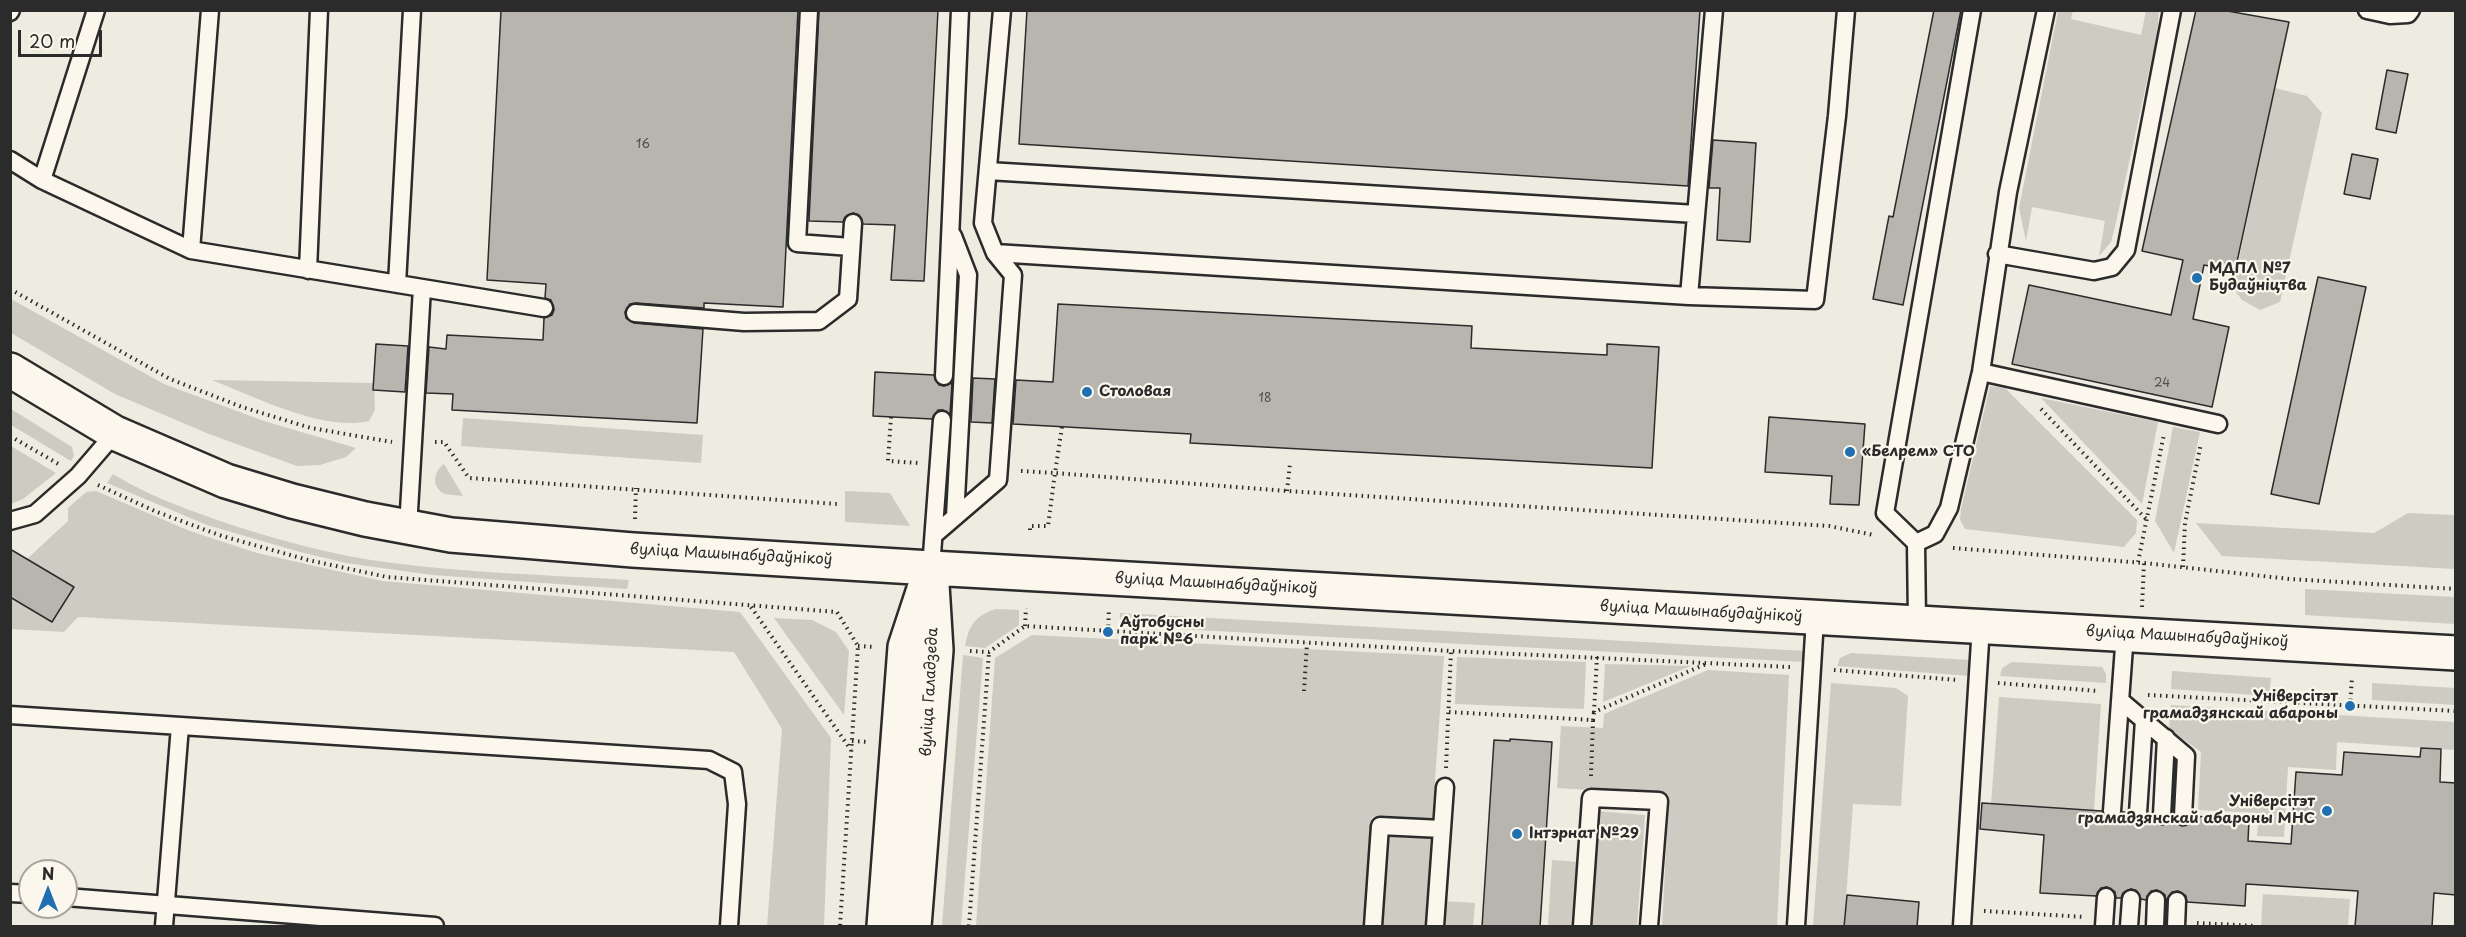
<!DOCTYPE html>
<meta charset="utf-8">
<style>
body{margin:0}
#map{position:relative;width:2466px;height:937px;overflow:hidden;background:#eeebe0;font-family:"Playpen Sans",sans-serif}
canvas{display:block}
.frame{position:absolute;inset:0;border:12px solid #2b2b2b;pointer-events:none}
.north{position:absolute;left:18px;top:859px;width:60px;height:60px;box-sizing:border-box;background:#fbf7ec;border:2px solid #a8a59f;border-radius:50%;rotate:0deg;font-size:16px;font-weight:700;line-height:24px;text-align:center;color:#2b2b2b}
.north::after{content:'';display:block;margin:auto;width:21px;height:27px;background:#1f6fb2;clip-path:polygon(50% 0,100% 100%,50% 72%,0 100%)}
.scale{position:absolute;left:18px;top:30px;width:84px;height:27px;box-sizing:border-box;border:3px solid #2b2b2b;border-top:0;padding-left:8px;font-size:18px;line-height:21px;white-space:nowrap;color:#2b2b2b;-webkit-text-stroke:4px #fbf7ec;paint-order:stroke}
</style>
<div id="map">
<canvas width="2466" height="937"></canvas>
<div class="frame"></div>
<div class="north">N</div>
<div class="scale">20 m</div>
</div>
<script>
const g = document.querySelector('canvas').getContext('2d');
g.lineJoin = 'round';
function fill(path, color) {
  g.fillStyle = color;
  g.fill(path, 'evenodd');
}
function strokePath(path, color, width, dash) {
  g.strokeStyle = color;
  g.lineWidth = width;
  g.lineCap = dash ? 'butt' : 'round';
  g.setLineDash(dash || []);
  g.stroke(path);
}
function label(font, color, halo, rows, align = 'center') {
  g.font = font + ' "Playpen Sans",sans-serif';
  g.lineWidth = 4.5;
  g.setLineDash([]);
  g.textBaseline = 'middle';
  g.strokeStyle = halo;
  g.fillStyle = color;
  for (const [text, x, y, turn = 0] of rows) {
    g.save();
    g.translate(x, y);
    g.rotate((+turn || 0) * Math.PI / 180);
    g.textAlign = isNaN(turn) ? turn : align;
    if (halo) g.strokeText(text, 0, 0);
    g.fillText(text, 0, 0);
    g.restore();
  }
}
fill(new Path2D(`
 M 2058,11 L 2073,11 L 2071,19 L 2141,35 L 2146,11 L 2159,11 L 2157,35 L 2115,227 L 2111,242 L 2099,256 L 2105,221 L 2032,207 L 2026,241 L 2019,208 Z
 M 2275,88 L 2307,96 L 2322,113 L 2280,302 L 2260,310 L 2242,300 L 2233,288 Z
 M 11,299 L 164,384 L 264,421 L 356,448 L 346,457 L 320,465 L 297,466 L 209,434 L 115,394 L 11,333 Z
 M 212,380 L 374,383 L 375,410 L 369,421 C 324,432 255,397 212,380 Z
 M 1990,386 L 2005,388 L 2137,520 L 2136,533 L 2124,547 L 1965,529 L 1960,520 L 1961,509 Z
 M 2041,398 L 2158,422 L 2142,504 Z
 M 11,409 L 72,447 L 74,456 L 71,461 L 11,425 Z
 M 463,418 L 703,435 L 701,463 L 461,446 Z
 M 2173,427 L 2200,432 L 2174,553 L 2155,521 Z
 M 11,446 L 56,473 L 23,499 L 11,504 Z
 M 444,464 L 463,496 C 457,495 447,495 443,493 C 430,485 435,470 444,464 Z
 M 113,474 C 145,494 181,507 217,520 C 273,539 334,556 393,563 C 471,573 550,575 629,580 L 627,589 L 432,575 L 346,563 L 300,552 L 207,525 L 107,483 Z
 M 96,491 L 190,531 L 257,553 L 382,581 L 740,612 L 831,738 L 824,926 L 767,926 L 782,729 L 734,652 L 78,617 L 64,632 L 11,629 L 10,597 L 53,622 L 74,587 L 27,559 L 68,521 L 68,508 L 86,492 Z
 M 845,491 L 890,493 L 910,526 L 845,522 Z
 M 2408,513 L 2455,515 L 2455,569 L 2222,556 L 2196,523 L 2374,533 Z
 M 2305,589 L 2455,597 L 2455,624 L 2305,615 Z
 M 996,609 L 1019,610 L 1019,625 L 985,648 L 965,646 C 969,625 975,616 996,609 Z
 M 1120,613 L 1805,651 L 1804,662 L 1120,626 Z
 M 774,618 L 812,620 L 836,632 L 849,651 L 844,715 Z
 M 1032,635 L 1444,656 L 1432,822 L 1372,817 L 1364,926 L 976,926 L 995,658 Z
 M 1851,653 L 1971,660 L 1971,676 L 1837,666 L 1840,658 Z
 M 963,655 L 983,658 L 961,926 L 942,926 Z
 M 1457,657 L 1586,662 L 1584,709 L 1455,704 Z
 M 2012,662 L 2102,667 L 2106,674 L 2106,683 L 2000,676 L 2002,668 Z
 M 1605,664 L 1691,666 L 1603,702 Z
 M 1708,670 L 1789,675 L 1777,926 L 1662,926 L 1669,795 L 1557,788 L 1561,726 L 1603,728 L 1604,714 Z
 M 2172,671 L 2271,678 L 2269,696 L 2171,689 Z
 M 1831,683 L 1896,688 L 1908,696 L 1901,806 L 1853,804 L 1844,926 L 1813,926 Z
 M 2372,683 L 2455,688 L 2455,705 L 2372,700 Z
 M 1999,697 L 2101,704 L 2094,810 L 1991,804 Z
 M 2171,705 L 2455,722 L 2455,750 L 2337,742 L 2336,770 L 2288,767 L 2284,837 L 2257,836 L 2259,813 L 2198,810 L 2201,752 L 2169,729 Z
 M 1596,811 L 1645,815 L 1637,926 L 1588,926 Z
 M 1386,830 L 1431,832 L 1425,926 L 1380,926 Z
 M 1552,860 L 1578,862 L 1573,926 L 1548,926 Z
 M 2263,894 L 2350,899 L 2348,926 L 2261,926 Z
 M 1444,901 L 1475,903 L 1473,926 L 1443,926 Z`), '#cecbc2');
const building = new Path2D(`
 M 501,10 L 798,10 L 783,307 L 704,303 L 704,308 L 636,303 L 630,304 L 625,312 L 626,318 L 634,323 L 703,329 L 697,423 L 452,410 L 453,394 L 426,393 L 429,347 L 446,349 L 447,335 L 543,340 L 544,318 L 552,315 L 554,310 L 551,300 L 545,298 L 546,284 L 487,280 Z
 M 819,10 L 938,10 L 924,281 L 891,280 L 895,225 L 863,224 L 859,215 L 853,213 L 845,217 L 843,222 L 809,221 Z
 M 1027,10 L 1700,10 L 1688,186 L 1019,144 Z
 M 1934,10 L 1961,10 L 1903,305 L 1873,299 L 1889,216 L 1893,217 Z
 M 2196,10 L 2222,10 L 2289,22 L 2235,271 L 2204,265 L 2193,319 L 2229,327 L 2212,407 L 2012,364 L 2029,285 L 2171,315 L 2183,260 L 2142,251 Z
 M 2387,70 L 2408,74 L 2396,133 L 2376,129 Z
 M 1713,140 L 1756,143 L 1750,242 L 1717,240 L 1720,188 L 1709,188 Z
 M 2352,154 L 2378,159 L 2370,199 L 2344,194 Z
 M 2318,277 L 2366,287 L 2319,504 L 2271,494 Z
 M 1058,304 L 1472,326 L 1471,348 L 1607,355 L 1607,344 L 1659,347 L 1652,468 L 1190,443 L 1191,434 L 1013,424 L 1016,380 L 1053,382 Z
 M 376,344 L 408,346 L 405,392 L 373,390 Z
 M 875,372 L 934,375 L 939,385 L 944,386 L 952,383 L 950,414 L 943,410 L 938,410 L 932,419 L 873,416 Z
 M 973,378 L 995,379 L 992,423 L 971,422 Z
 M 1769,417 L 1865,424 L 1859,505 L 1830,504 L 1832,476 L 1765,472 Z
 M 10,549 L 74,587 L 52,622 L 10,597 Z
 M 1510,739 L 1552,742 L 1540,927 L 1482,927 L 1494,740 L 1510,741 Z
 M 2421,748 L 2441,749 L 2440,782 L 2456,783 L 2456,895 L 2434,893 L 2432,927 L 2355,927 L 2358,891 L 2246,884 L 2245,906 L 2187,902 L 2186,896 L 2178,891 L 2172,892 L 2166,901 L 2165,895 L 2157,890 L 2151,891 L 2146,900 L 2141,899 L 2137,891 L 2131,889 L 2123,893 L 2121,898 L 2116,898 L 2115,892 L 2107,887 L 2101,888 L 2096,896 L 2040,893 L 2044,835 L 1980,829 L 1982,803 L 2102,811 L 2106,819 L 2112,821 L 2120,817 L 2122,812 L 2128,812 L 2132,821 L 2138,823 L 2146,819 L 2148,814 L 2152,814 L 2153,820 L 2161,825 L 2167,824 L 2172,815 L 2174,821 L 2182,826 L 2188,825 L 2193,816 L 2249,820 L 2248,841 L 2291,844 L 2296,772 L 2342,775 L 2344,752 L 2420,757 Z
 M 1847,895 L 1919,902 L 1917,927 L 1844,927 Z`);
fill(building, '#b8b5ae');
strokePath(building, '#2b2b2b', 1.5);
const service = new Path2D(`
 M 96,10 L 42,180 L 191,250 L 544,308
 M 809,10 L 797,243 L 851,247
 M 2367,10 L 2390,15 L 2408,14 L 2411,10
 M 10,12 L 11,10
 M 10,160 L 42,180
 M 988,171 L 1696,214
 M 953,236 L 968,275 L 955,517
 M 191,250 L 210,10
 M 995,253 L 1689,296 L 1714,10
 M 1997,254 L 2094,271 L 2112,267 L 2126,250 L 2172,10
 M 308,270 L 319,10
 M 397,284 L 412,10
 M 1689,296 L 1815,300 L 1837,116 L 1846,10
 M 635,313 L 744,322 L 819,321 L 848,299 L 853,223
 M 1981,372 L 2218,424
 M 944,376 L 960,10
 M 10,521 L 35,514 L 78,476 L 115,433
 M 408,528 L 422,288
 M 934,535 L 998,480 L 1013,275 L 995,253 L 983,223 L 1002,10
 M 1916,543 L 1935,534 L 1949,508 L 1981,372 L 2008,192 L 2046,10
 M 931,568 L 942,420
 M 1917,623 L 1916,543 L 1885,513 L 1972,10
 M 2121,701 L 2186,756 L 2183,816
 M 10,715 L 709,760 L 733,772 L 737,804 L 729,926
 M 2112,811 L 2125,633
 M 2138,813 L 2144,720
 M 2162,815 L 2166,738
 M 10,893 L 30,894
 M 66,897 L 435,926
 M 164,926 L 180,726
 M 1373,926 L 1380,826 L 1442,829
 M 1435,926 L 1445,787
 M 1582,926 L 1591,798 L 1659,801 L 1649,926
 M 1796,926 L 1815,619
 M 1962,926 L 1981,626
 M 2104,926 L 2106,897
 M 2129,926 L 2131,899
 M 2155,926 L 2156,900
 M 2176,926 L 2177,901`);
const secondary = new Path2D(`
 M 10,370 L 115,433 L 226,481 L 292,501 L 365,519 L 451,535 L 633,550 L 931,568 L 2456,653
 M 884,926 L 905,647 L 931,568
 M 914,926 L 936,650 L 932,585`);
strokePath(service, '#2b2b2b', 21);
strokePath(secondary, '#2b2b2b', 38);
strokePath(new Path2D(`
 M 10,289 L 170,379 L 242,407 L 311,428 L 392,442
 M 2041,409 L 2147,520
 M 891,417 L 888,461 L 918,463
 M 1062,427 L 1055,473 L 1287,491 L 1829,526 L 1874,535
 M 10,436 L 60,465
 M 435,442 L 444,442 L 469,478 L 837,504
 M 1021,471 L 1055,473 L 1048,526 L 1030,526 L 1030,534
 M 98,485 L 157,512 L 222,536 L 308,560 L 387,577 L 837,612 L 858,646 L 840,926
 M 1287,491 L 1290,464
 M 635,519 L 636,488
 M 1953,548 L 2144,563 L 2290,579 L 2456,589
 M 2138,562 L 2164,434
 M 2183,567 L 2185,523 L 2201,443
 M 751,607 L 851,750
 M 2142,607 L 2144,563
 M 1025,626 L 1026,608
 M 1108,632 L 1109,608
 M 858,646 L 875,647
 M 970,651 L 989,652 L 1025,626 L 1451,651 L 1790,667
 M 1597,657 L 1594,712 L 1706,664
 M 1834,670 L 1958,680
 M 1998,683 L 2098,691
 M 1304,691 L 1307,643
 M 2148,695 L 2456,711
 M 2350,706 L 2352,677
 M 1449,712 L 1593,720 L 1594,712
 M 852,741 L 869,742
 M 1446,768 L 1451,651
 M 1591,776 L 1593,720
 M 1984,911 L 2085,917
 M 2197,923 L 2256,926
 M 969,926 L 989,652`), '#2b2b2b', 4, [1.5, 4.5]);
strokePath(service, '#fbf7ec', 16);
strokePath(secondary, '#fbf7ec', 33);
for (const [x, y, r, color] of [
 [2197,278,6,"#1f6fb2"],
 [1087,392,6,"#1f6fb2"],
 [1850,452,6,"#1f6fb2"],
 [1108,632,6,"#1f6fb2"],
 [2350,706,6,"#1f6fb2"],
 [2327,811,6,"#1f6fb2"],
 [1517,834,6,"#1f6fb2"]
]) {
  const dot = new Path2D();
  dot.arc(x, y, r, 0, 2 * Math.PI);
  g.fillStyle = color;
  g.fill(dot);
  strokePath(dot, '#fbf7ec', 2);
}
label('12px', '#4e4e4c', null, [
 ["16",643,145],
 ["24",2162,384],
 ["18",1265,399]
]);
label('bold 15px', '#2b2b2b', '#fbf7ec', [
 ["МДПЛ №7",2209,269],
 ["Будаўніцтва",2209,286],
 ["Столовая",1099,392],
 ["«Белрем» СТО",1862,452],
 ["Аўтобусны",1120,623],
 ["парк №6",1120,640],
 ["Універсітэт",2338,697,"right"],
 ["грамадзянскай абароны",2338,714,"right"],
 ["Універсітэт",2315,802,"right"],
 ["грамадзянскай абароны МНС",2315,819,"right"],
 ["Інтэрнат №29",1529,834]
], 'left');
label('15px', '#2b2b2b', '#fbf7ec', [
 ["вуліца Машынабудаўнікоў",731,555,3],
 ["вуліца Машынабудаўнікоў",1216,584,3],
 ["вуліца Машынабудаўнікоў",1701,612,3],
 ["вуліца Машынабудаўнікоў",2187,637,3],
 ["вуліца Галадзеда",930,692,-87]
]);
</script>
